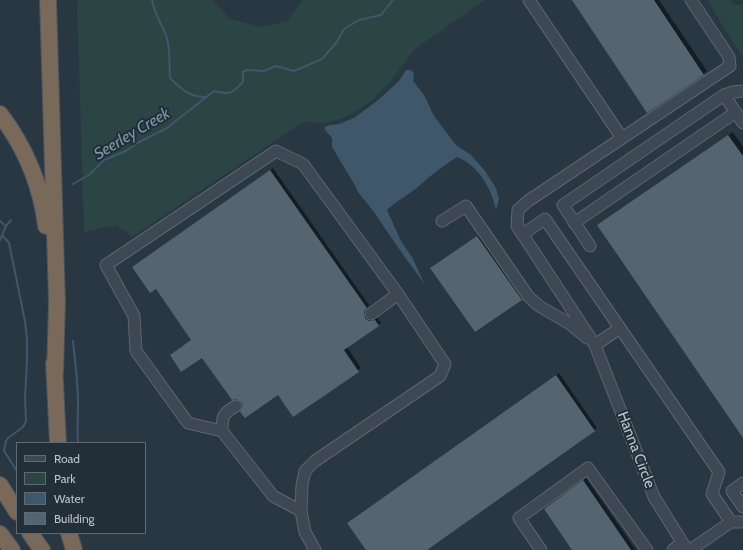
<!DOCTYPE html>
<style>
body{margin:0}
#map{position:relative;width:743px;height:550px;overflow:hidden;background:#293743;font-family:Cabin,sans-serif}
canvas{display:block}
.legend{position:absolute;left:16px;top:442px;width:130px;height:92px;box-sizing:border-box;background:#222e38;border:1px solid #5f6a73;margin:0;padding:5px 7px;list-style:none;font-size:12px;color:#bac3cc}
.legend li{display:flex;align-items:center;gap:8px;height:20px}
.legend b{width:20px;border:1px solid #5f6a73}
</style>
<div id="map">
<canvas width="743" height="550"></canvas>
<ul class="legend">
<li><b style="height:5px;background:#3d4853"></b>Road</li>
<li><b style="height:11px;background:#2b4444"></b>Park</li>
<li><b style="height:11px;background:#3f576b"></b>Water</li>
<li><b style="height:11px;background:#546470"></b>Building</li>
</ul>
</div>
<script>
const g = document.querySelector('canvas').getContext('2d');
g.lineJoin = 'round';
function fill(path, color) {
  g.fillStyle = color;
  g.fill(path, 'evenodd');
}
function strokePath(path, color, width, dash) {
  g.strokeStyle = color;
  g.lineWidth = width;
  g.lineCap = dash ? 'butt' : 'round';
  g.setLineDash(dash || []);
  g.stroke(path);
}
function label(font, color, halo, rows, align = 'center') {
  g.font = font + ' Cabin,sans-serif';
  g.lineWidth = 4;
  g.setLineDash([]);
  g.textBaseline = 'middle';
  g.strokeStyle = halo;
  g.fillStyle = color;
  for (const [text, x, y, turn = 0] of rows) {
    g.save();
    g.translate(x, y);
    g.rotate((+turn || 0) * Math.PI / 180);
    g.textAlign = isNaN(turn) ? turn : align;
    if (halo) g.strokeText(text, 0, 0);
    g.fillText(text, 0, 0);
    g.restore();
  }
}
fill(new Path2D(`
 M 77,0 L 212,0 L 230,19 L 262,27 L 287,21 L 303,0 L 485,0 L 415,49 L 390,82 L 372,100 L 355,112 L 341,119 L 325,123 L 303,122 L 132,237 L 116,225 L 84,232 Z
 M 707,0 L 731,0 L 734,5 L 740,5 L 743,3 L 743,58 Z`), '#2b4444');
fill(new Path2D(`
 M 406,70 L 411,70 L 414,73 L 413,81 L 424,95 L 434,116 L 456,145 L 471,155 L 485,171 L 496,188 L 499,199 L 496,210 C 492,189 478,165 457,157 C 443,166 431,175 419,186 C 409,195 396,201 387,210 L 401,241 L 413,259 L 425,285 L 397,246 L 374,212 L 358,192 L 356,187 L 332,147 L 332,138 L 325,130 L 325,127 L 330,125 L 339,124 L 354,118 L 377,101 L 399,81 Z`), '#3f576b');
fill(new Path2D(`
 M 573,0 L 659,0 L 707,71 L 648,112 Z
 M 733,132 L 743,147 L 743,436 L 598,225 Z
 M 273,168 L 369,305 L 367,308 L 368,315 L 372,318 L 378,318 L 381,323 L 347,347 L 361,368 L 294,416 L 278,394 L 244,407 L 243,402 L 203,356 L 156,287 L 133,267 Z
 M 481,234 L 524,297 L 521,300 L 434,265 Z
 M 559,373 L 597,428 L 594,430 L 425,550 L 367,550 L 351,520 Z
 M 586,478 L 636,550 L 574,550 L 545,509 Z`), '#0007');
strokePath(new Path2D(`
 M 152,0 C 154,13 161,23 166,35 C 171,48 169,64 170,78 C 181,89 189,97 206,97
 M 73,184 L 89,175 L 104,160 L 126,151 L 139,142 L 167,128 L 214,91 C 229,95 232,94 243,82 L 243,72 L 247,70 L 264,71 L 276,66 L 294,71 L 322,59 L 337,42 L 344,29 L 359,20 L 381,15 L 393,0
 M 0,221 L 6,226
 M 2,235 L 9,243 L 25,321 L 27,339 L 27,360 L 25,399 L 26,421 L 23,427 L 8,438 L 6,441 L 4,451 L 17,471
 M 0,240 L 6,226 L 11,220
 M 73,341 C 75,361 78,382 78,403 C 78,416 77,430 78,443`), '#3f576b', 2);
fill(new Path2D(`
 M 572,0 L 654,0 L 704,75 L 647,113 Z
 M 728,135 L 743,156 L 743,438 L 597,225 Z
 M 270,170 L 367,308 L 364,312 L 365,318 L 369,321 L 375,320 L 379,326 L 344,350 L 359,372 L 293,417 L 278,395 L 245,418 L 240,412 L 243,406 L 242,402 L 236,399 L 232,400 L 202,358 L 181,372 L 170,355 L 191,340 L 156,289 L 150,293 L 132,267 Z
 M 477,236 L 522,300 L 475,332 L 430,268 Z
 M 556,375 L 595,431 L 427,550 L 366,550 L 347,523 Z
 M 583,480 L 631,550 L 572,550 L 544,509 Z`), '#546470');
const minor = new Path2D(`
 M 529,0 L 622,138
 M 724,95 L 743,123
 M 442,221 L 466,206 L 528,296 L 539,306 L 570,324 L 587,338
 M 574,223 L 736,112
 M 523,234 L 545,219 L 719,472 L 712,494 L 731,522
 M 590,246 L 563,205 L 724,95 L 733,92 L 743,91
 M 371,314 L 398,294
 M 595,345 L 620,328
 M 236,406 C 223,413 222,416 222,431 L 273,496 L 301,511
 M 222,431 L 188,423 L 136,351 L 134,316 L 106,265 L 276,151 L 303,164 L 398,294 L 445,364 L 440,376 L 315,461 L 305,471 L 302,485 L 301,511 L 305,532 L 315,550
 M 743,483 L 732,491 L 743,507
 M 541,550 L 519,518 L 588,468 L 647,550
 M 673,550 L 682,543
 M 687,550 L 654,497 L 595,345 L 517,226 L 518,210 L 528,201 L 730,66 L 729,57 L 691,0
 M 690,550 L 731,522 L 743,522`);
const highway = new Path2D(`
 M 48,0 L 57,302 L 55,373
 M 0,114 C 25,147 41,184 46,226
 M 54,363 L 58,443
 M 0,485 L 17,512
 M 30,533 L 42,550
 M 69,533 L 74,550
 M 0,534 L 12,550`);
strokePath(minor, '#5b6670', 13);
strokePath(highway, '#48535d', 18);
strokePath(minor, '#3d4853', 11);
strokePath(highway, '#78695a', 16);
label('15px', '#bac3cc', '#222e38', [
 ["Hanna Circle",636,450,69]
]);
label('italic 16px', '#7c97ad', '#222e38', [
 ["Seerley Creek",132,134,-31]
]);
</script>
